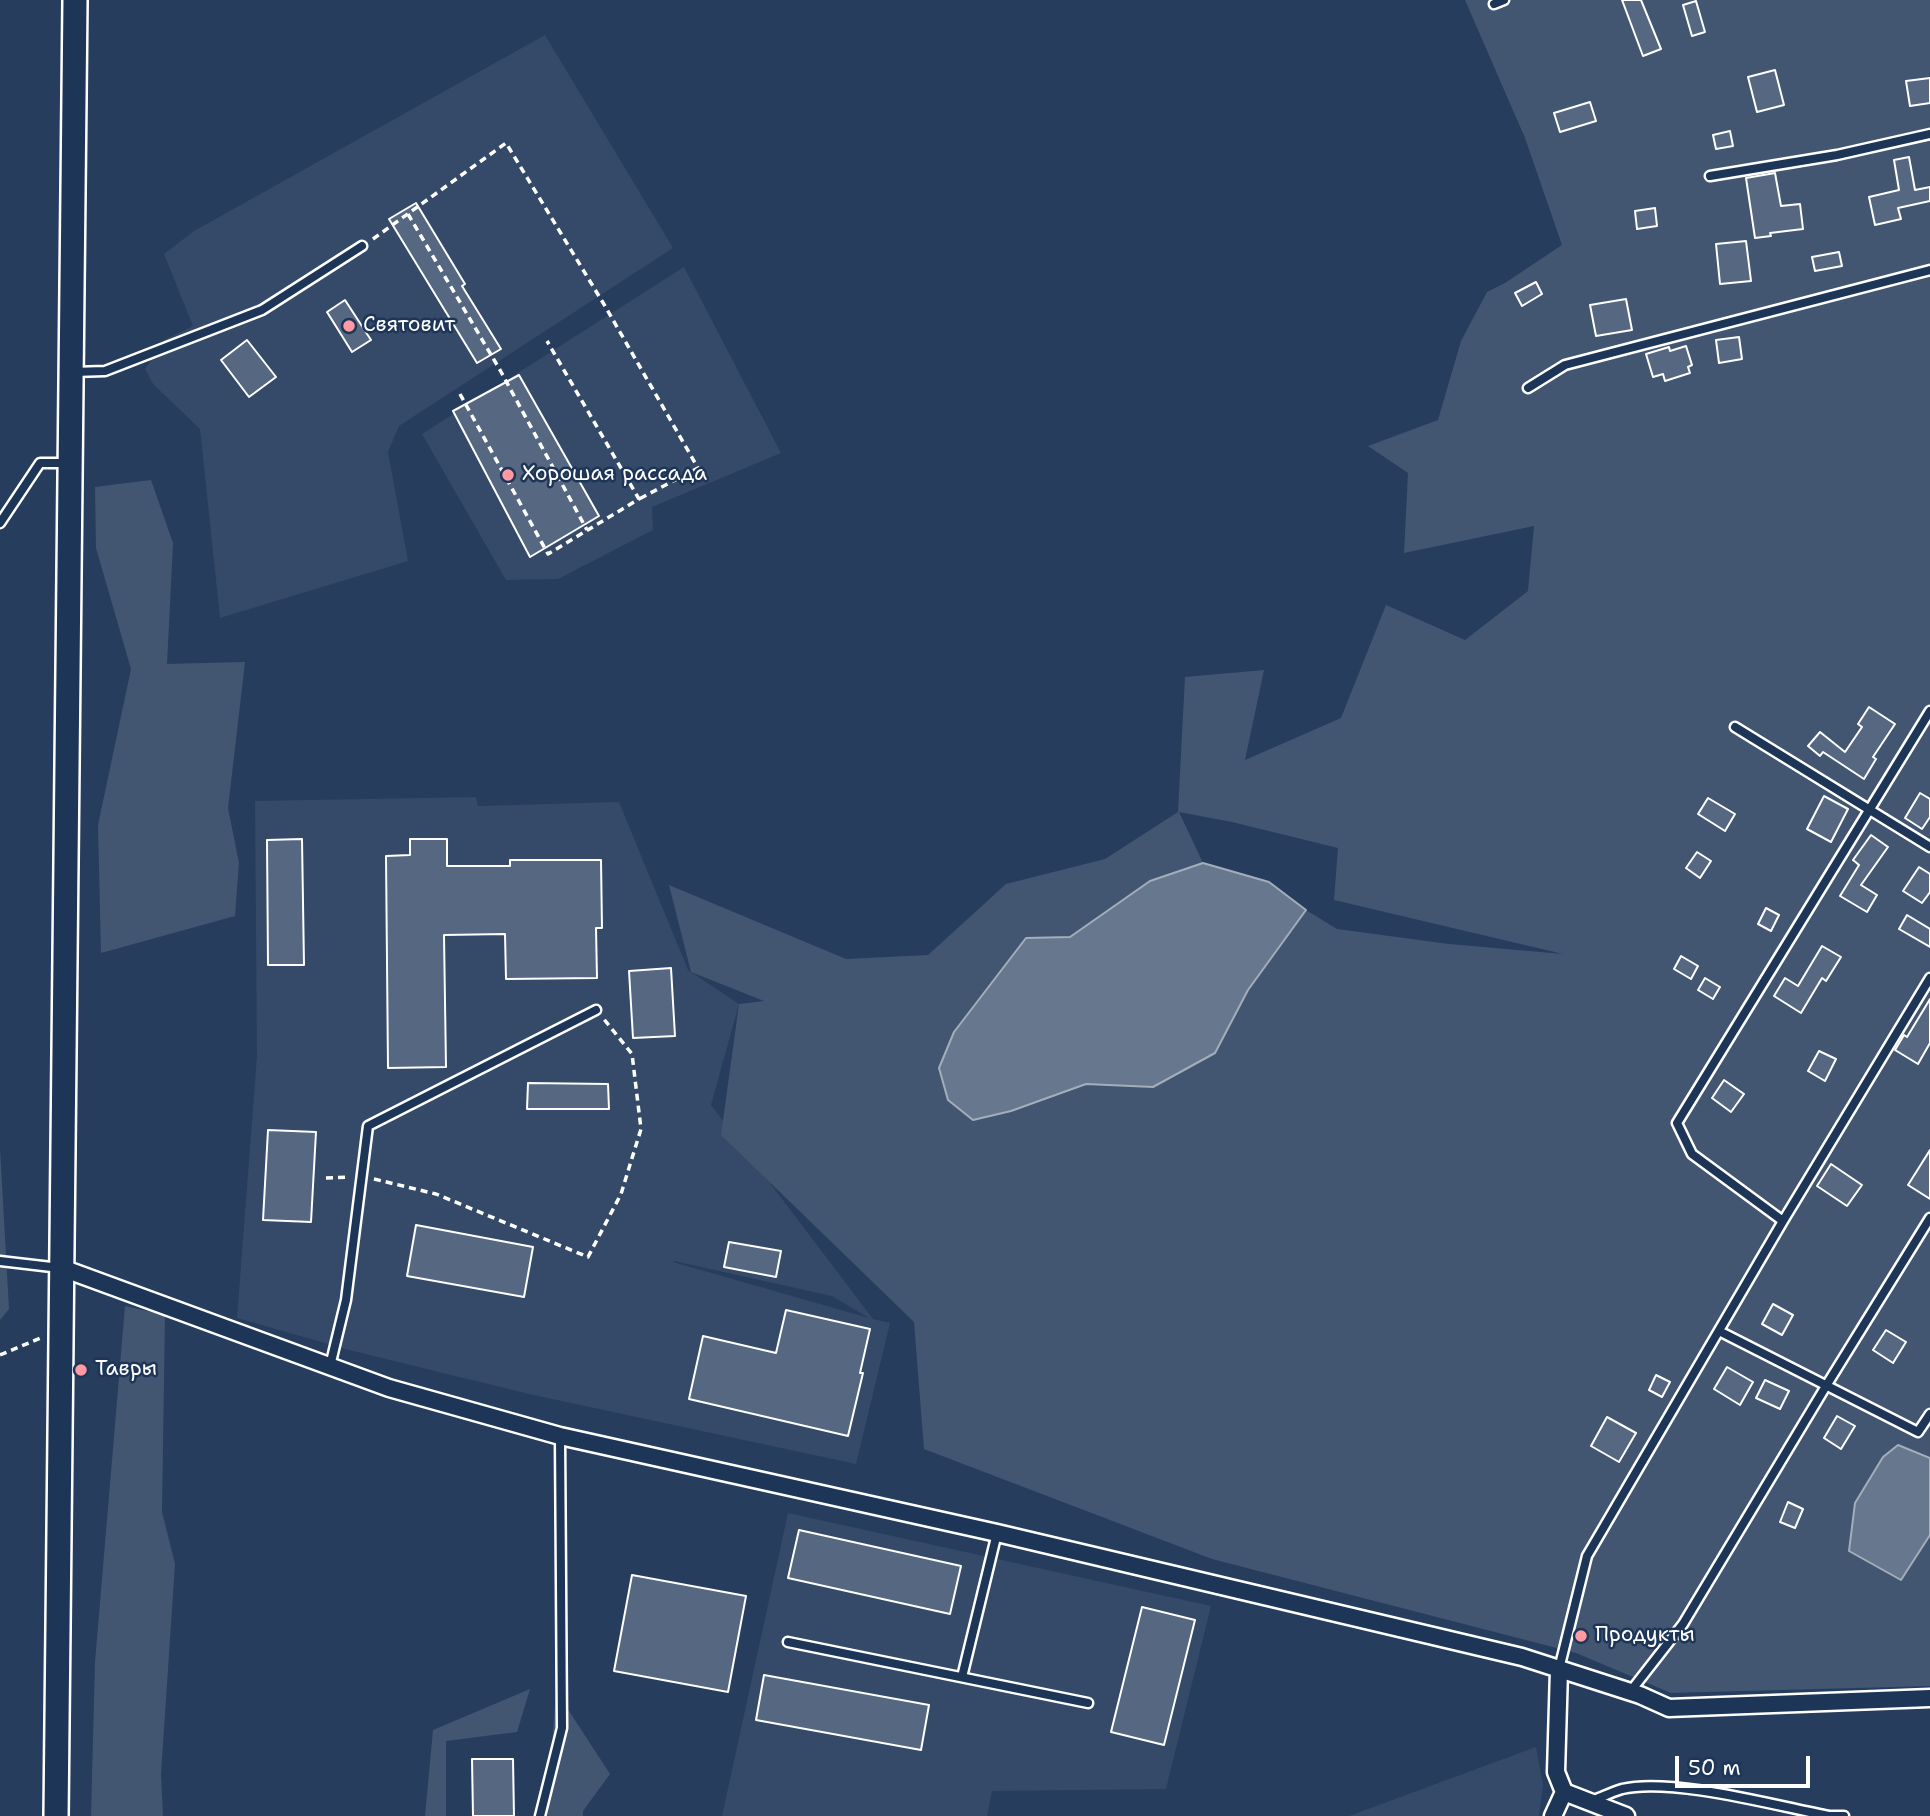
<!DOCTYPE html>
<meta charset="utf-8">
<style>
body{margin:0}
#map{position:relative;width:1930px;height:1816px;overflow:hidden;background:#263d5e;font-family:"Shantell Sans",sans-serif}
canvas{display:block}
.scale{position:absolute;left:1675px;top:1756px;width:135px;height:32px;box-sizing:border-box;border:4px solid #fff;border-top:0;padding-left:9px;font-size:21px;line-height:24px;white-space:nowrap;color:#fff;-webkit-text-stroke:5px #1d3557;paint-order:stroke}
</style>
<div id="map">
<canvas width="1930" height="1816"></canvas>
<div class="scale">50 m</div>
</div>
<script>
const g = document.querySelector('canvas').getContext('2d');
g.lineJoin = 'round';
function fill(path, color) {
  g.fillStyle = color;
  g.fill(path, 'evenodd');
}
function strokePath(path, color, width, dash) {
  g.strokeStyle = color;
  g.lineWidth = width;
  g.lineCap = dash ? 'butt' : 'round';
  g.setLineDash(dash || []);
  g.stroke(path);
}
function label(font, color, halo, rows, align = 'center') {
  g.font = font + ' "Shantell Sans",sans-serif';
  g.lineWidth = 5;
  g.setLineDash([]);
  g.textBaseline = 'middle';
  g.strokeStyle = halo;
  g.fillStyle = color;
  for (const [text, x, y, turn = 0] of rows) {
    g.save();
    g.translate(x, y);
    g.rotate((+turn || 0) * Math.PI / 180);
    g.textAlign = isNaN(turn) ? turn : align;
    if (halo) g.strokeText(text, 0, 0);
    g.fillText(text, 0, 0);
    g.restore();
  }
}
fill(new Path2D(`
 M 545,35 L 673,248 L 399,426 L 388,452 L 408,561 L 220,618 L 200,429 L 153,384 L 145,369 L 164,340 L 193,326 L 164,254 L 194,231 Z
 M 684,267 L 781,453 L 652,507 L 653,530 L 558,579 L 506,580 L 422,434 Z
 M 476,797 L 478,806 L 619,802 L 688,970 L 739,1004 L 711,1105 L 873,1319 L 890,1323 L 856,1464 L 529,1394 L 349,1350 L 237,1318 L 257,1056 L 255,801 ZM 674,1261 L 832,1296 L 869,1318 L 673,1262 Z
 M 788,1513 L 1211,1606 L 1166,1789 L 992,1791 L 987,1816 L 722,1816 Z
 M 1536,1747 L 1543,1785 L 1539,1816 L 1349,1816 Z`), '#344a68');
fill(new Path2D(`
 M 1465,0 L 1930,0 L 1930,1686 L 1671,1693 L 1576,1653 L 1212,1559 L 924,1449 L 914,1322 L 721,1135 L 739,1004 L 764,1001 L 691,972 L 669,885 L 846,959 L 928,955 L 1006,884 L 1105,859 L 1178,812 L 1185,677 L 1264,670 L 1245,760 L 1341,718 L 1386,605 L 1465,640 L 1528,591 L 1534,526 L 1404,553 L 1408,473 L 1368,446 L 1438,420 L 1461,341 L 1487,292 L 1505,283 L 1562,245 L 1525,138 ZM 1179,812 L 1232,822 L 1338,848 L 1334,900 L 1563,954 L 1449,944 L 1337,929 L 1306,910 L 1248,990 L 1215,1053 L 1153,1087 L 1086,1084 L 1011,1111 L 973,1120 L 1025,938 L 1070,937 L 1150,881 L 1203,863 Z
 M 151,480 L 173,543 L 167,664 L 245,662 L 228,808 L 239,863 L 235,916 L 101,953 L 98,825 L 131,669 L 96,548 L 95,487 Z
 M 0,1148 L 9,1309 L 0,1320 Z
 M 125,1306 L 165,1315 L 162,1512 L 175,1564 L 161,1774 L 163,1816 L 91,1816 L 95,1662 Z
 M 530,1689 L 517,1732 L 446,1741 L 446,1816 L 425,1816 L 433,1730 Z
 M 556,1691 L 610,1774 L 583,1811 L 583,1816 L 547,1816 Z`), '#425672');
const water = new Path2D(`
 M 1203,863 L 1269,882 L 1306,910 L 1248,990 L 1215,1053 L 1153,1087 L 1086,1084 L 1011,1111 L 973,1120 L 948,1100 L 939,1068 L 954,1032 L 1026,938 L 1070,937 L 1150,881 Z
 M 1898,1445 L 1930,1458 L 1930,1535 L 1901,1580 L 1849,1551 L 1855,1503 L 1883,1457 Z`);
fill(water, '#67788e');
strokePath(water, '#a4aebb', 2);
const building = new Path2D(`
 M 1622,0 L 1641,0 L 1661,49 L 1643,56 Z
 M 1696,1 L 1705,32 L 1692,36 L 1683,5 Z
 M 1775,70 L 1784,105 L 1757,112 L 1748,77 Z
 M 1930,78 L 1930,103 L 1910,106 L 1906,81 Z
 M 1590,102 L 1596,121 L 1560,132 L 1554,113 Z
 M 1730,131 L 1733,146 L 1716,149 L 1713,135 Z
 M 1909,157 L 1915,190 L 1930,187 L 1930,201 L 1898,208 L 1901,219 L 1875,225 L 1869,197 L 1899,190 L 1894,160 Z
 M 1775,173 L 1781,206 L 1800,204 L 1803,229 L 1770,233 L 1771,236 L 1755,238 L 1746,178 Z
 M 416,203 L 465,284 L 462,286 L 501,349 L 477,363 L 389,219 Z
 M 1655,208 L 1657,226 L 1637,229 L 1635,211 Z
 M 1746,241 L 1751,281 L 1720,284 L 1716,244 Z
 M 1839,252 L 1842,266 L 1815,271 L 1812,257 Z
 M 1536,282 L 1542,294 L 1522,306 L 1515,293 Z
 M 1626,299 L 1632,330 L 1596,336 L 1590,305 Z
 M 345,300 L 371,340 L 352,352 L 327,312 Z
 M 1739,337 L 1742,359 L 1719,363 L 1716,340 Z
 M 247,340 L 276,377 L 249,397 L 221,360 Z
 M 1686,346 L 1692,365 L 1688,367 L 1690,373 L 1665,381 L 1663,374 L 1653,377 L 1646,354 L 1669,347 L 1670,351 Z
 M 519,375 L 599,516 L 530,557 L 453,411 Z
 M 1869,707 L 1895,724 L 1873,757 L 1876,759 L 1864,779 L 1823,752 L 1820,756 L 1808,746 L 1820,732 L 1845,752 L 1862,727 L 1858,724 Z
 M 1920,793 L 1930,799 L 1930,817 L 1922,829 L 1905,818 Z
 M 1824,796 L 1848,809 L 1831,842 L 1807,829 Z
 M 1708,798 L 1735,814 L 1725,831 L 1698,814 Z
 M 1871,835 L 1888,847 L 1861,885 L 1877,895 L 1867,912 L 1840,896 L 1859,865 L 1853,860 Z
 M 302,839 L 304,965 L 268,965 L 267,840 Z
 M 410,839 L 447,839 L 447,866 L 510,866 L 510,860 L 601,860 L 602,928 L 596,928 L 597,978 L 506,979 L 505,934 L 444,935 L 446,1067 L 388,1068 L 386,856 L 410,855 Z
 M 1697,852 L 1711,861 L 1700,878 L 1686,868 Z
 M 1919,867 L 1930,874 L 1930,892 L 1922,903 L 1903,891 Z
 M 1766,908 L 1779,915 L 1771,931 L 1758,924 Z
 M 1907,915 L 1930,929 L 1930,947 L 1899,929 Z
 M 1822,946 L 1841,957 L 1826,981 L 1822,978 L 1801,1013 L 1774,996 L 1785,978 L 1798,986 Z
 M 1681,956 L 1698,966 L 1691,979 L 1674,969 Z
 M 671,968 L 675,1036 L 633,1038 L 629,971 Z
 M 1705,978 L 1720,987 L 1713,999 L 1698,990 Z
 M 1930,999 L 1930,1043 L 1918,1064 L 1895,1050 L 1904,1035 L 1907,1037 Z
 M 1819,1051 L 1836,1059 L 1825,1081 L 1808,1071 Z
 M 1724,1080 L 1744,1094 L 1731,1112 L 1712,1098 Z
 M 528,1083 L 608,1084 L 609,1109 L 527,1109 Z
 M 268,1130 L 316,1132 L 311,1222 L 263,1220 Z
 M 1930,1150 L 1930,1199 L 1908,1185 Z
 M 1831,1164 L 1862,1185 L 1847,1206 L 1817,1186 Z
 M 416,1225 L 533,1247 L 524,1297 L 407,1276 Z
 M 729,1242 L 781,1251 L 776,1277 L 724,1267 Z
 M 1773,1304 L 1793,1315 L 1782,1335 L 1762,1324 Z
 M 786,1310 L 870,1329 L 860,1373 L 863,1373 L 848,1436 L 689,1399 L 703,1336 L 776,1353 Z
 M 1886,1330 L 1906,1342 L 1893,1363 L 1873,1350 Z
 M 1727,1367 L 1753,1382 L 1740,1405 L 1714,1389 Z
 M 1656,1375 L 1670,1382 L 1662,1397 L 1649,1390 Z
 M 1765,1380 L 1789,1391 L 1780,1409 L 1756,1398 Z
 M 1837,1416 L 1855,1426 L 1841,1449 L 1824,1438 Z
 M 1607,1417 L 1636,1433 L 1619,1462 L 1591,1446 Z
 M 1788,1502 L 1803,1509 L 1795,1528 L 1780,1522 Z
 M 799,1530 L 961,1566 L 950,1614 L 788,1578 Z
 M 632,1575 L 746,1596 L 728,1692 L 614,1671 Z
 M 1142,1607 L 1195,1620 L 1164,1745 L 1111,1732 Z
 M 764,1675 L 929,1705 L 921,1750 L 756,1720 Z
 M 472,1759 L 513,1759 L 514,1816 L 473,1816 Z`);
fill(building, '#556781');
strokePath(building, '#fff', 2);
const lane = new Path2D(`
 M 1494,4 L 1504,0
 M 1710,176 L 1837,155 L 1930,134
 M 73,372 L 105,371 L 262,310 L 362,246
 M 1528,388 L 1565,365 L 1930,270
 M 0,523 L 40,463 L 69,463
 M 1735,727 L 1930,847
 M 1783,1221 L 1692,1154 L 1677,1123 L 1930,711
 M 0,1261 L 60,1268
 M 1719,1331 L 1918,1432 L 1930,1414
 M 330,1366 L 346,1300 L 368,1126 L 596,1010
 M 788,1642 L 1088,1703
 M 1559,1669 L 1587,1556 L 1783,1221 L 1930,978
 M 962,1677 L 997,1533
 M 1630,1692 L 1683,1624 L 1826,1386 L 1930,1218
 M 1592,1801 C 1602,1797 1612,1792 1622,1789 C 1671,1777 1777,1806 1829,1816 L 1844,1816
 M 540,1816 L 562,1728 L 560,1436`);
const street = new Path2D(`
 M 62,1268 L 389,1388 L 560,1436 L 997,1533 L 1522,1657 L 1640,1695 L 1669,1708 L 1930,1698
 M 1564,1792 L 1626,1816
 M 1553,1816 L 1564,1792 L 1556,1772 L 1559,1670`);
const secondary = new Path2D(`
 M 56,1816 L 75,0`);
strokePath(lane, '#fff', 13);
strokePath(street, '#fff', 21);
strokePath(secondary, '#fff', 28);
strokePath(new Path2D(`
 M 408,214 L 500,370 L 587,530
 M 373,239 L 506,143 L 605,306 L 698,468 L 639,499
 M 460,394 L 548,554 L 639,499 L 547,341
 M 326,1178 L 349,1177
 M 374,1179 L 436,1194 L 588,1257 L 621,1194 L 641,1129 L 632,1054 L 603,1018
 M 0,1355 L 43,1337`), '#fff', 3.5, [7, 5]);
strokePath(lane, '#1d3557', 8);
strokePath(street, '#1d3557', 16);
strokePath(secondary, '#1d3557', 23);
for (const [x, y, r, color] of [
 [349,326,7,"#ff9aa2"],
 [508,475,7,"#ff9aa2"],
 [81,1370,7,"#ff9aa2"],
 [1581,1636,7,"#ff9aa2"]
]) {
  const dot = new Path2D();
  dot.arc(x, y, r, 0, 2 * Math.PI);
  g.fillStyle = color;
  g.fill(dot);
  strokePath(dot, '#1d3557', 2.5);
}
label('21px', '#fff', '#1d3557', [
 ["Святовит",363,326],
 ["Хорошая рассада",522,475],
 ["Тавры",95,1370],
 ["Продукты",1595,1636]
], 'left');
</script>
